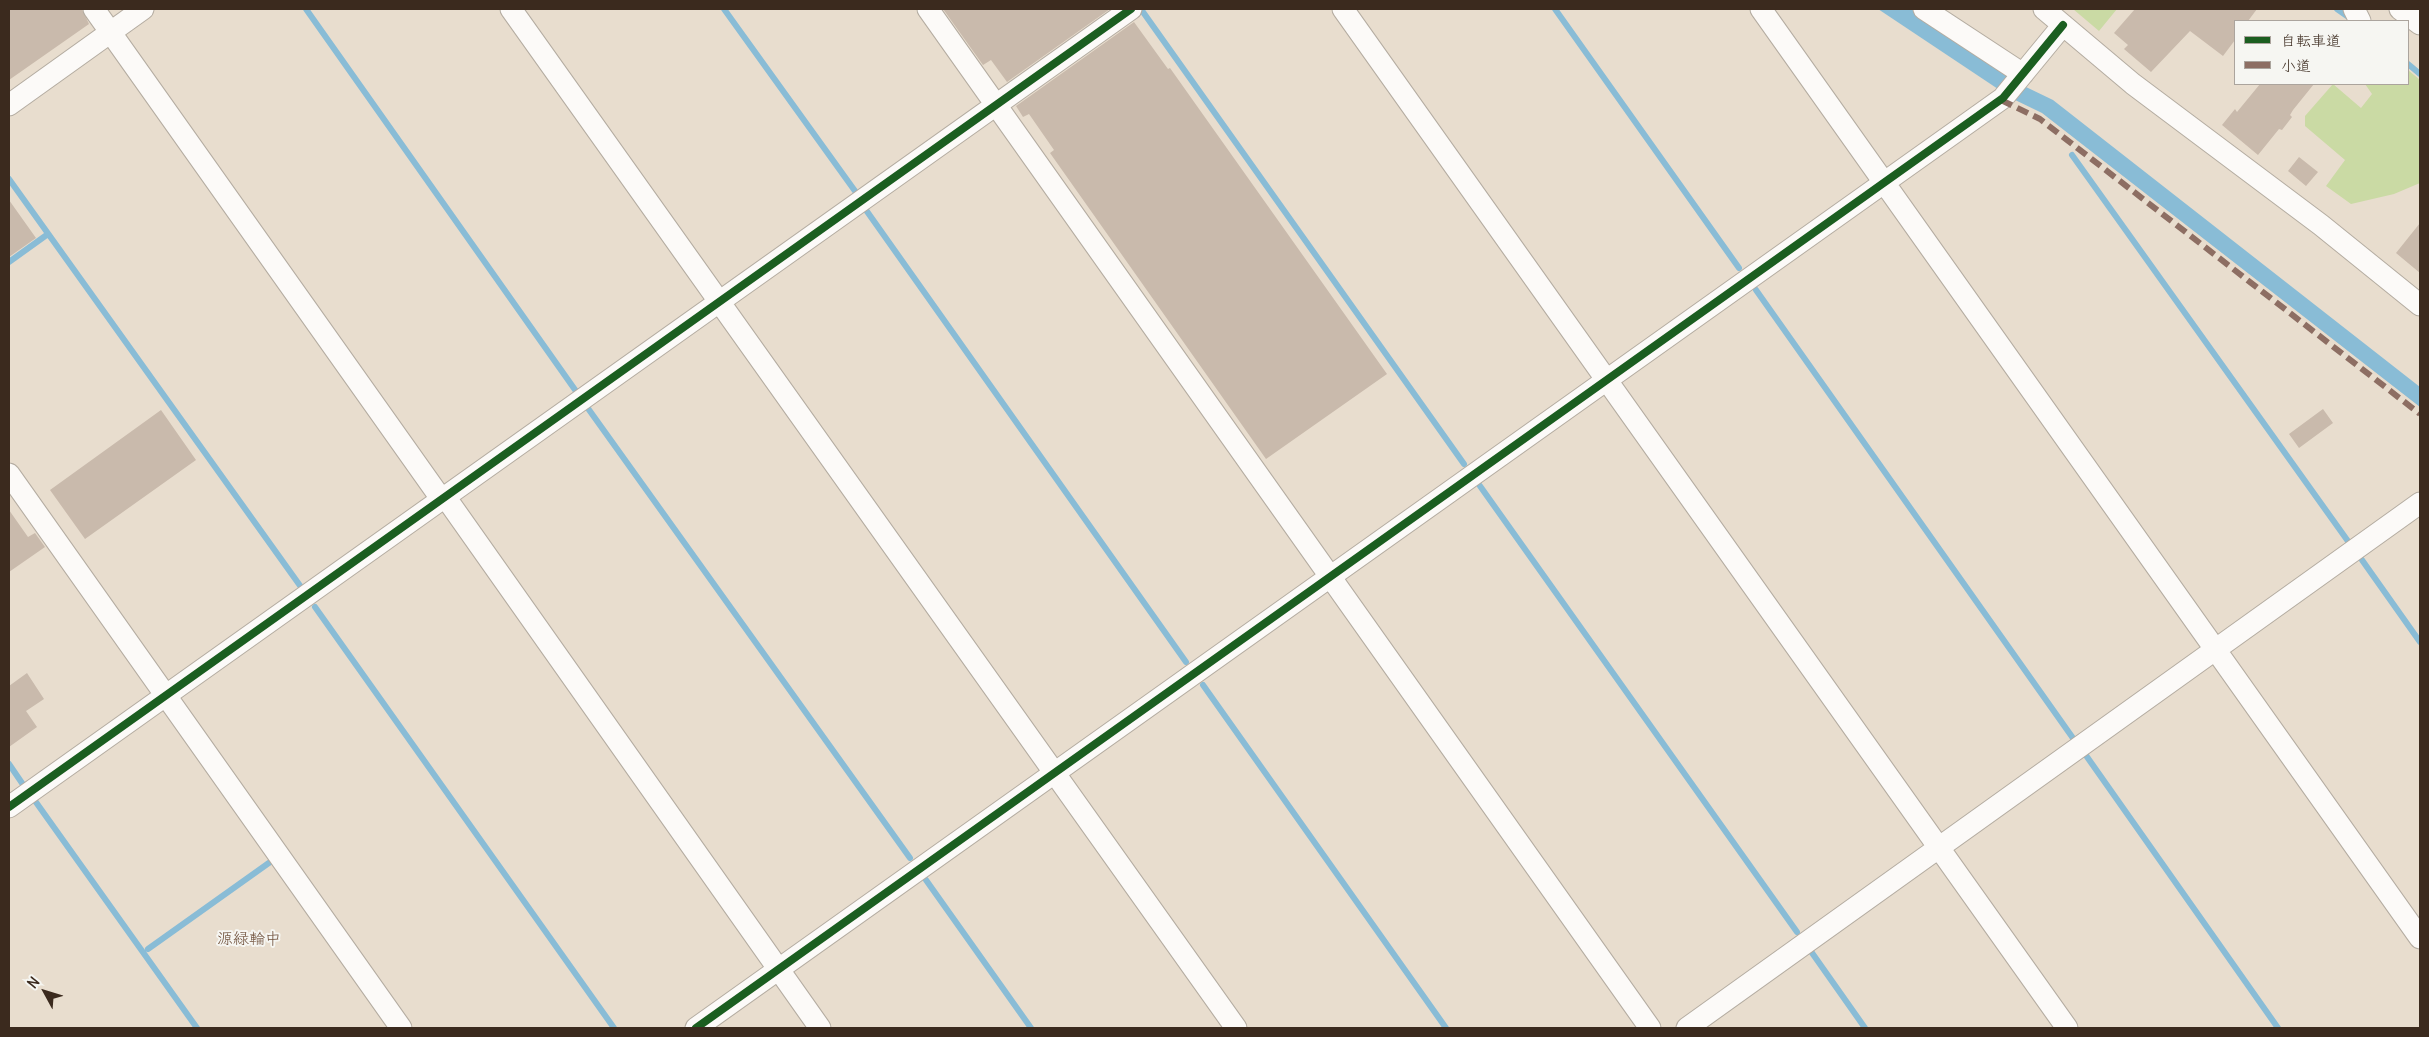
<!DOCTYPE html>
<meta charset="utf-8">
<style>
body{margin:0}
#map{position:relative;width:2429px;height:1037px;overflow:hidden;background:#e8ddce;font-family:Delius,"Klee One",sans-serif}
canvas{display:block}
.frame{position:absolute;inset:0;border:10px solid #3b2a1e;pointer-events:none}
.legend{position:absolute;left:2234px;top:20px;width:175px;height:65px;box-sizing:border-box;background:#f6f6f2;border:1px solid #aba49d;margin:0;padding:6px 9px;list-style:none;font-size:15px;color:#3b2a1e}
.legend li{display:flex;align-items:center;gap:10px;height:25px}
.legend b{width:25px;border:1px solid #aba49d}
.north{position:absolute;left:20px;top:967px;width:50px;height:50px;-webkit-text-stroke:4px #f6f6f2;paint-order:stroke;rotate:309deg;font-size:14px;font-weight:700;line-height:20px;text-align:center;color:#3b2a1e}
.north::after{content:'';display:block;margin:auto;width:18px;height:22px;background:#3b2a1e;clip-path:polygon(50% 0,100% 100%,50% 72%,0 100%)}
</style>
<div id="map">
<canvas width="2429" height="1037"></canvas>
<div class="frame"></div>
<ul class="legend">
<li><b style="height:6px;background:#1b5e20"></b>自転車道</li>
<li><b style="height:6px;background:#8d6e63"></b>小道</li>
</ul>
<div class="north">N</div>
</div>
<script>
const g = document.querySelector('canvas').getContext('2d');
g.lineJoin = 'round';
function fill(path, color) {
  g.fillStyle = color;
  g.fill(path, 'evenodd');
}
function strokePath(path, color, width, dash) {
  g.strokeStyle = color;
  g.lineWidth = width;
  g.lineCap = dash ? 'butt' : 'round';
  g.setLineDash(dash || []);
  g.stroke(path);
}
function label(font, color, halo, rows, align = 'center') {
  g.font = font + ' Delius,"Klee One",sans-serif';
  g.lineWidth = 4;
  g.setLineDash([]);
  g.textBaseline = 'middle';
  g.strokeStyle = halo;
  g.fillStyle = color;
  for (const [text, x, y, turn = 0] of rows) {
    g.save();
    g.translate(x, y);
    g.rotate((+turn || 0) * Math.PI / 180);
    g.textAlign = isNaN(turn) ? turn : align;
    if (halo) g.strokeText(text, 0, 0);
    g.fillText(text, 0, 0);
    g.restore();
  }
}
fill(new Path2D(`
 M 2073,9 L 2117,9 L 2099,31 Z
 M 2408,70 L 2420,80 L 2420,183 L 2394,194 L 2351,204 L 2326,186 L 2345,160 L 2305,126 L 2305,116 L 2333,84 L 2361,108 L 2372,94 L 2365,84 L 2408,84 Z`), '#cadaa4');
fill(new Path2D(`
 M 1878,9 L 1911,9 L 2026,87 L 2053,100 L 2420,387 L 2420,407 L 2042,113 L 2013,99 Z`), '#89bcd6');
strokePath(new Path2D(`
 M 306,9 L 578,394
 M 724,9 L 855,191
 M 1555,9 L 1739,268
 M 2337,9 L 2347,16
 M 1143,12 L 1464,464
 M 2408,64 L 2420,74
 M 2072,155 L 2350,544
 M 9,179 L 301,587
 M 866,210 L 1186,662
 M 9,262 L 48,234
 M 1756,290 L 2075,741
 M 587,407 L 910,858
 M 1480,486 L 1797,932
 M 2362,560 L 2420,642
 M 315,607 L 614,1028
 M 1203,685 L 1446,1028
 M 2085,754 L 2278,1028
 M 9,764 L 24,786
 M 33,798 L 197,1028
 M 926,880 L 1031,1028
 M 148,949 L 273,860
 M 1810,950 L 1865,1028`), '#89bcd6', 6);
fill(new Path2D(`
 M 9,9 L 82,9 L 89,24 L 9,80 Z
 M 943,9 L 1110,9 L 1007,82 L 991,60 L 983,65 Z
 M 2135,9 L 2257,9 L 2248,21 L 2235,21 L 2235,40 L 2223,56 L 2190,31 L 2151,72 L 2124,49 L 2128,45 L 2114,33 Z
 M 1134,22 L 1168,69 L 1170,68 L 1387,374 L 1266,459 L 1050,153 L 1054,150 L 1029,114 L 1023,117 L 1016,106 Z
 M 2260,84 L 2314,84 L 2293,110 L 2290,115 L 2292,117 L 2282,130 L 2279,129 L 2258,155 L 2222,125 L 2235,109 L 2237,112 Z
 M 2299,157 L 2318,172 L 2306,186 L 2288,171 Z
 M 9,200 L 36,238 L 9,257 Z
 M 2420,223 L 2420,273 L 2396,253 Z
 M 2323,409 L 2333,423 L 2299,448 L 2289,434 Z
 M 161,410 L 196,460 L 85,539 L 50,490 Z
 M 9,510 L 28,537 L 35,533 L 45,547 L 9,572 Z
 M 27,673 L 44,699 L 26,711 L 37,727 L 9,747 L 9,686 Z`), '#c9baac');
const minor = new Path2D(`
 M 94,9 L 442,500
 M 511,9 L 1236,1028
 M 928,9 L 1650,1028
 M 1343,9 L 2067,1028
 M 1761,9 L 2420,938
 M 1924,9 L 2023,74
 M 2044,9 L 2133,84 L 2321,225 L 2420,305
 M 2354,9 L 2360,21
 M 2400,9 L 2420,24
 M 9,105 L 143,9
 M 9,474 L 401,1028
 M 446,498 L 820,1028
 M 9,807 L 1131,9
 M 696,1028 L 2003,98 L 2063,25
 M 1687,1028 L 2420,503`);
strokePath(minor, '#b4aca1', 23);
strokePath(minor, '#fcfaf8', 21);
strokePath(new Path2D(`
 M 2001,100 L 2040,119 L 2420,414`), '#8d6e63', 6, [12, 6]);
strokePath(new Path2D(`
 M 9,807 L 1131,9
 M 696,1028 L 2003,98 L 2063,25`), '#1b5e20', 8);
label('16px', '#6f503b', '#f6f6f2', [
 ["源緑輪中",249,939]
]);
</script>
